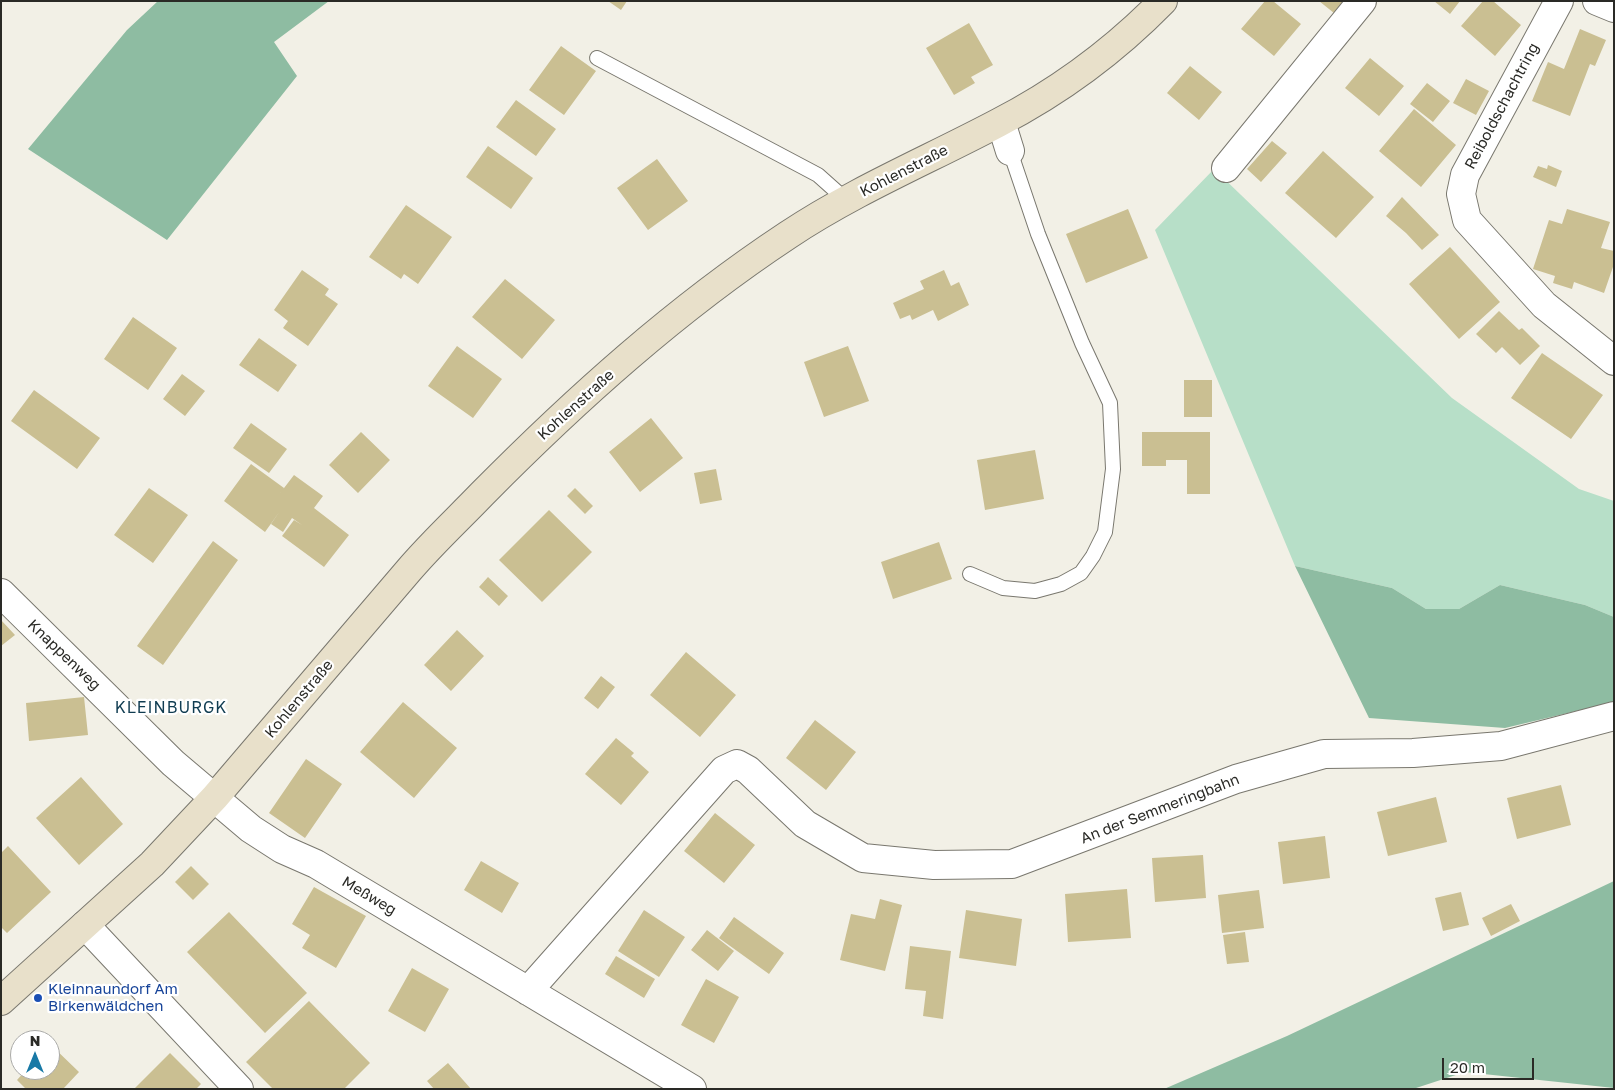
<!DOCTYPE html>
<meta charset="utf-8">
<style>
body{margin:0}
#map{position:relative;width:1615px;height:1090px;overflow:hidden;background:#f2f0e6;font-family:"Golos Text",sans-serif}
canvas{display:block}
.frame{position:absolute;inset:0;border:2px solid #2a2a26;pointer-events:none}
.north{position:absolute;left:10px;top:1030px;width:50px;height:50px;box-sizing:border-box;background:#fff;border:1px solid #aaaaa8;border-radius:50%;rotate:0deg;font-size:14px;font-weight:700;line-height:20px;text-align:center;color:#2a2a26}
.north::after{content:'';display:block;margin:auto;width:18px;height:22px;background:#1879a6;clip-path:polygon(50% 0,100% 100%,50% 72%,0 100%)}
.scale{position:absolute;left:1442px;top:1058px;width:92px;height:22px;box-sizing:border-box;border:2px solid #2a2a26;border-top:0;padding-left:6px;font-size:15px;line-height:18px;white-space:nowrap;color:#2a2a26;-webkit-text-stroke:4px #fff;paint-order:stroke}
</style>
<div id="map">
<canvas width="1615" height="1090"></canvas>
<div class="frame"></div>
<div class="north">N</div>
<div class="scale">20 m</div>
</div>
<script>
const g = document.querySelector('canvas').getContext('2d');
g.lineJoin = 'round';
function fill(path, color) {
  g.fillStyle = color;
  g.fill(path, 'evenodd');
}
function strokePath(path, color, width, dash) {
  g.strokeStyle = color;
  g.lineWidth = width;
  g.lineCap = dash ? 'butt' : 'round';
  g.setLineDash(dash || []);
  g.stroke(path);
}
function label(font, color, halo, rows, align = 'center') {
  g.font = font + ' "Golos Text",sans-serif';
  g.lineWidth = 4.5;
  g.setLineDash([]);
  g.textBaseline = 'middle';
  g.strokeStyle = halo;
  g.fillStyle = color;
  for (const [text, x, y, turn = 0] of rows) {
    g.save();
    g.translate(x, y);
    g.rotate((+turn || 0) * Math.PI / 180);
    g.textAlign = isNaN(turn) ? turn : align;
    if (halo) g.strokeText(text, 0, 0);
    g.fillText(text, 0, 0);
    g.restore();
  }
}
fill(new Path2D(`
 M 1214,169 L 1452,398 L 1579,489 L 1614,501 L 1614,617 L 1585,605 L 1500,585 L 1459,609 L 1426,609 L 1392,588 L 1295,566 L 1155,230 Z`), '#b7dfc8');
fill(new Path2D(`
 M 158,1 L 329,1 L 274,42 L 297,76 L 167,240 L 28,149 L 127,30 Z
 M 1295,566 L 1392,588 L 1426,609 L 1459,609 L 1500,585 L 1585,605 L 1614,617 L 1614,702 L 1505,728 L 1369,718 Z
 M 1614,881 L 1614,1088 L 1465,1072 L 1413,1089 L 1164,1089 L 1287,1036 Z`), '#8ebca2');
fill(new Path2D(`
 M 608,1 L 627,1 L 621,10 Z
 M 1265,1 L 1273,1 L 1301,24 L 1274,56 L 1241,29 Z
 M 1319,1 L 1344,1 L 1334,13 Z
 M 1434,1 L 1460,1 L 1450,14 Z
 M 1483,1 L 1493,1 L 1521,25 L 1495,56 L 1461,26 Z
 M 969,23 L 993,65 L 971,77 L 975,83 L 954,95 L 926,48 Z
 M 1580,29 L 1606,40 L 1595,66 L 1590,64 L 1570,116 L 1532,101 L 1548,62 L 1564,69 Z
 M 561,46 L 596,71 L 564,115 L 529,90 Z
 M 1370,58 L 1404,86 L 1379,116 L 1345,88 Z
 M 1190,66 L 1222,92 L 1199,120 L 1167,93 Z
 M 1466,79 L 1489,91 L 1476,115 L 1453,103 Z
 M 1427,83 L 1450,101 L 1433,122 L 1410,104 Z
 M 516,100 L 556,129 L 536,156 L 496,127 Z
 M 1414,109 L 1456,145 L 1421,187 L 1379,151 Z
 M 1272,141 L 1287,153 L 1261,182 L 1247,169 Z
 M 488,146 L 533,178 L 511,209 L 466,177 Z
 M 1323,151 L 1374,197 L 1336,238 L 1285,193 Z
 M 657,159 L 688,201 L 648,230 L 617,188 Z
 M 1548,165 L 1562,171 L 1556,187 L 1533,177 L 1538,166 L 1547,169 Z
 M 1402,197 L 1439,235 L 1422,250 L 1406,233 L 1386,216 Z
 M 406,205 L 452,237 L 418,284 L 404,274 L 401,279 L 369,257 Z
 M 1128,209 L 1148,258 L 1086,283 L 1066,234 Z
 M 1567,209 L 1610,222 L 1601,248 L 1614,251 L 1614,264 L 1604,293 L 1574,282 L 1572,289 L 1553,283 L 1555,276 L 1533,269 L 1549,220 L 1562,224 Z
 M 1450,247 L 1500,302 L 1459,339 L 1409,284 Z
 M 302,270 L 329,289 L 325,295 L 338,304 L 308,346 L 283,328 L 288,321 L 274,310 Z
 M 944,270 L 951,286 L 959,282 L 969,305 L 938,321 L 933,310 L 912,320 L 910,315 L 900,319 L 893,303 L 924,289 L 920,281 Z
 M 505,279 L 555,320 L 522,359 L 472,317 Z
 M 1499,311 L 1519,330 L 1522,328 L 1540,346 L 1520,365 L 1502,347 L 1496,353 L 1476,334 Z
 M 133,317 L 177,348 L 148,390 L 104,359 Z
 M 259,338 L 297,365 L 278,392 L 239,365 Z
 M 457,346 L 502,379 L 473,418 L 428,386 Z
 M 848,346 L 869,401 L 824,417 L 804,362 Z
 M 1542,353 L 1603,395 L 1571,439 L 1511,398 Z
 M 182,374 L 205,391 L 185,416 L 163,399 Z
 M 1184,380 L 1212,380 L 1212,417 L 1184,417 Z
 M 34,390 L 100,438 L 77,469 L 11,421 Z
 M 651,418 L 683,458 L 640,492 L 609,452 Z
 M 251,423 L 287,449 L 269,473 L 233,448 Z
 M 361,432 L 390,460 L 358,493 L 329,465 Z
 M 1142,432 L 1210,432 L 1210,494 L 1187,494 L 1187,460 L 1166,460 L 1166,466 L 1142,466 Z
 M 1035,450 L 1044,499 L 985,510 L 977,460 Z
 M 251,464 L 284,488 L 271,505 L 294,475 L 323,496 L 314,508 L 349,535 L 324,567 L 282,536 L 294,520 L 302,525 L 292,518 L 283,532 L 271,524 L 280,511 L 265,532 L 224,501 Z
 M 716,469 L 722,500 L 700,504 L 694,473 Z
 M 149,488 L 188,515 L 153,563 L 114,535 Z
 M 575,488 L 593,506 L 585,514 L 567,496 Z
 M 549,510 L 592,552 L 542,602 L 499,560 Z
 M 213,541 L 238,560 L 163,665 L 137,646 Z
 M 939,542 L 952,579 L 893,599 L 881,562 Z
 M 488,577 L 508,596 L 499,606 L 479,587 Z
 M 1,620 L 15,635 L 1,646 Z
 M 457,630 L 484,656 L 451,691 L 424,665 Z
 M 686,652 L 736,695 L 700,737 L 650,695 Z
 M 601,676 L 615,687 L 598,709 L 584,698 Z
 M 84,697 L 88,735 L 29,741 L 26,703 Z
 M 403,702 L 457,748 L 414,798 L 360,752 Z
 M 815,720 L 856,752 L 826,790 L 786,758 Z
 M 616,738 L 634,753 L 631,756 L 649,772 L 621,805 L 585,774 Z
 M 306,759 L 342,784 L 305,838 L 269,813 Z
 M 81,777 L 123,824 L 79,865 L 36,818 Z
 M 1561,785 L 1571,825 L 1517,839 L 1507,798 Z
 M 1436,797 L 1447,842 L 1388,856 L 1377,812 Z
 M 715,813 L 755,845 L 724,883 L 684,851 Z
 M 1325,836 L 1330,878 L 1283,884 L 1278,842 Z
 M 8,846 L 51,892 L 7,933 L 1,927 L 1,853 Z
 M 1203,855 L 1206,898 L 1155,902 L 1152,858 Z
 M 481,861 L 519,883 L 502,913 L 464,890 Z
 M 191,866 L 209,884 L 193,900 L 175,882 Z
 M 314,887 L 366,916 L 336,968 L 302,948 L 310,935 L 292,924 Z
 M 1127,889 L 1131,938 L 1068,942 L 1065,894 Z
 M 1259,890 L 1264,928 L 1222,933 L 1218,895 Z
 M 1461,892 L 1469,925 L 1443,931 L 1435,898 Z
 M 880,899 L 902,905 L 885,971 L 840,960 L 851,914 L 875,919 Z
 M 1511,904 L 1520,921 L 1491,936 L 1482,918 Z
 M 644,910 L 685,937 L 659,977 L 618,951 Z
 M 966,910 L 1022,919 L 1016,966 L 959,958 Z
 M 229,912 L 307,993 L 265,1033 L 187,952 Z
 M 734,917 L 784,953 L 769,974 L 719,938 Z
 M 707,930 L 734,951 L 718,971 L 691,950 Z
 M 1245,932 L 1249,962 L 1227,964 L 1223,935 Z
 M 910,946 L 951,951 L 943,1019 L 923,1016 L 926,991 L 905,989 Z
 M 616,956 L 655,979 L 644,998 L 605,974 Z
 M 412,968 L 449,989 L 425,1032 L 388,1011 Z
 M 706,979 L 739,997 L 714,1043 L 681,1025 Z
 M 309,1001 L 370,1063 L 344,1089 L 273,1089 L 246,1062 Z
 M 50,1044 L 79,1072 L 63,1089 L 26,1089 L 17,1080 L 26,1070 L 50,1070 Z
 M 170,1053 L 201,1084 L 196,1089 L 134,1089 Z
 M 448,1063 L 471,1089 L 434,1089 L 427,1081 Z`), '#cabf92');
const lane = new Path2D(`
 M 597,58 L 818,175 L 846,200
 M 970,574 L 1003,588 L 1035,591 L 1061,584 L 1081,573 L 1093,556 L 1105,532 L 1113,469 L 1110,403 L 1082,343 L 1038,234 L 1010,151`);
const street = new Path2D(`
 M 1559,1 L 1465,175 L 1461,194 L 1467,220 L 1544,305 L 1614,361
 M 1597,1 L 1614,8
 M 1001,122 L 1010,151
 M 1226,168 L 1362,1
 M 1,593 L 173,763 L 251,829 L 282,849 L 316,864 L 692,1089
 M 85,925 L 239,1089
 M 528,991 L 724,770 L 737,764 L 748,770 L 805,824 L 863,858 L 934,865 L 1012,864 L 1236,779 L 1324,754 L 1413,753 L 1501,746 L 1614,716`);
const secondary = new Path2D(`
 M 1,1001 L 152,864 L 215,797 L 409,570 C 432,543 458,519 482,494 C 576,399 676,309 788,235 C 854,191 928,160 998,123 C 1058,92 1116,49 1163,1`);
strokePath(lane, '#79776e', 16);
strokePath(street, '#79776e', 30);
strokePath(secondary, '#79776e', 30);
strokePath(lane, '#fff', 14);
strokePath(street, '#fff', 28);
strokePath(secondary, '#e8e0ca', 28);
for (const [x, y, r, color] of [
 [38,998,5,"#1a4fb4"]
]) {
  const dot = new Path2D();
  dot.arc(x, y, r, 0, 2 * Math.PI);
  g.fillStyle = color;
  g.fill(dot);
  strokePath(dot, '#fff', 2);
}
label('15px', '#2a2a26', '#fff', [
 ["Reiboldschachtring",1502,106,-62],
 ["Kohlenstraße",904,171,-27],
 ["Kohlenstraße",576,405,-42],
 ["Knappenweg",64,655,44],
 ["Kohlenstraße",299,699,-50],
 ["An der Semmeringbahn",1160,809,-21],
 ["Meßweg",369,896,31]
]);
label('15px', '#164399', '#fff', [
 ["Kleinnaundorf Am",48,989],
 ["Birkenwäldchen",48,1006]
], 'left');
g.letterSpacing = '1px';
label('16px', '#103c51', '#fff', [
 ["KLEINBURGK",171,708]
]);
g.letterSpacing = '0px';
</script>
